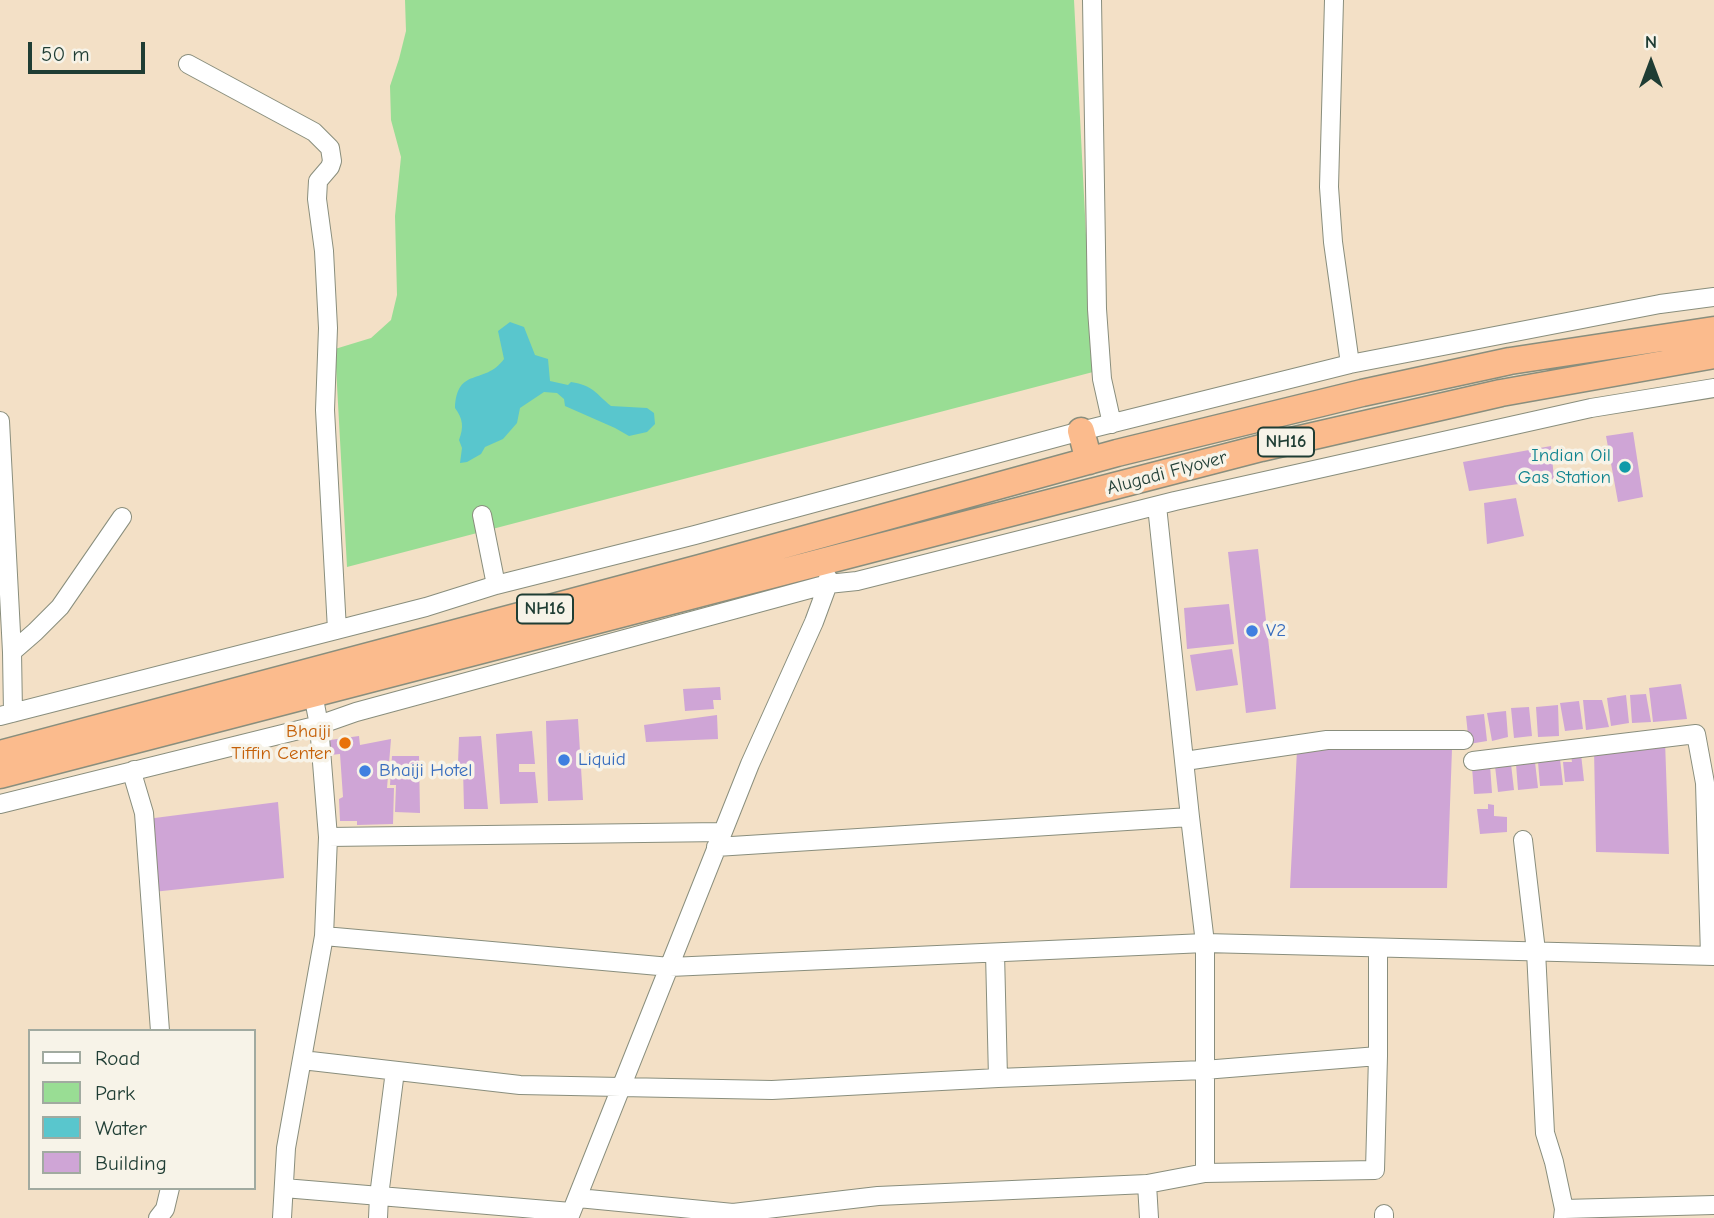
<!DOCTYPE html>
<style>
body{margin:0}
#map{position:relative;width:1714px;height:1218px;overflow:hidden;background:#f3e0c6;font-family:"Comic Neue",sans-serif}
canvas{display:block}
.legend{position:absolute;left:28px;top:1029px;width:228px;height:161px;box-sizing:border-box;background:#f7f3e8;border:2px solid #a1aaa0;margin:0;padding:9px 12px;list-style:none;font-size:21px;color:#1f3d34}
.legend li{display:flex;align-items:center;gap:14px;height:35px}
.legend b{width:35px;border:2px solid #a1aaa0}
.north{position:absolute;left:1616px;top:28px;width:70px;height:70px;-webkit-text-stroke:5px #f7f3e8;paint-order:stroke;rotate:0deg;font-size:19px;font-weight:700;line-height:28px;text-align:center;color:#1f3d34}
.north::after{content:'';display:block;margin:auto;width:24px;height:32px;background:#1f3d34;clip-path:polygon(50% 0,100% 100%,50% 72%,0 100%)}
.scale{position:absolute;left:28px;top:42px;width:117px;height:32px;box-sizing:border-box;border:4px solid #1f3d34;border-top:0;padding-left:9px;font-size:21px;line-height:24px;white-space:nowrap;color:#1f3d34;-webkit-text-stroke:5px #f7f3e8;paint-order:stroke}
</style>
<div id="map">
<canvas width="1714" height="1218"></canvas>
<ul class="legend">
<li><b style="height:9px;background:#fff"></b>Road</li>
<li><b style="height:19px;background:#99dd94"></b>Park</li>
<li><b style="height:19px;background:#59c6cd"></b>Water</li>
<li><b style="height:19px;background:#cfa5d6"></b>Building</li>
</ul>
<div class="north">N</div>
<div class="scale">50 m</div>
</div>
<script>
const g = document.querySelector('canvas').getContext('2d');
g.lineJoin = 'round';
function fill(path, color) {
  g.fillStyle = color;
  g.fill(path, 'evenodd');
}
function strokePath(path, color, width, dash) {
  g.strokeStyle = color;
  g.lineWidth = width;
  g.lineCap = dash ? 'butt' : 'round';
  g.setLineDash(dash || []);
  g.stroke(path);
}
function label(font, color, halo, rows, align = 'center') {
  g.font = font + ' "Comic Neue",sans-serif';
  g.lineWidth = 7;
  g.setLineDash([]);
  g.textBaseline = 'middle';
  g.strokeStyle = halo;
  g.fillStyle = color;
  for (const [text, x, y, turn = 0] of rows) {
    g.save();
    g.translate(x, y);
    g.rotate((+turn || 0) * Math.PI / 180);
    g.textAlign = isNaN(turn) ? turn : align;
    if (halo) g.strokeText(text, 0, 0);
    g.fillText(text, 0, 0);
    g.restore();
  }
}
fill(new Path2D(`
 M 405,0 L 1074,0 L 1093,372 L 347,567 L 335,349 L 371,338 L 391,320 L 397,295 L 395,216 L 401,157 L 391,120 L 390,86 L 399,59 L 406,31 Z`), '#99dd94');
fill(new Path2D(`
 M 510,322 L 524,327 L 535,355 L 548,359 L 550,381 L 568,385 L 571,382 C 594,386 594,392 611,406 L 647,408 L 654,413 L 655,424 L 647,432 L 629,436 L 615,428 L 565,406 L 564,399 L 557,393 L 544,392 L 520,408 L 517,423 L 503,439 L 485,447 L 481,454 L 467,462 L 460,463 L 462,448 L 459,440 C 464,427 463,419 455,408 C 457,366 484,386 504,359 L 498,331 Z`), '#59c6cd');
fill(new Path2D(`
 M 1633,432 L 1643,497 L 1618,502 L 1606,436 Z
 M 1551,446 L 1554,479 L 1469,491 L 1463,462 Z
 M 1516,498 L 1524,536 L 1487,544 L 1484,503 Z
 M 1258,549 L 1276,709 L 1246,713 L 1228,552 Z
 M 1229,604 L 1234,644 L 1187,649 L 1184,608 Z
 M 1232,649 L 1238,685 L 1196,691 L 1190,655 Z
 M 1681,684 L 1687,719 L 1653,722 L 1649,688 Z
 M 720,687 L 721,700 L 713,700 L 714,709 L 685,711 L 683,689 Z
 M 1646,694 L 1651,722 L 1632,723 L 1630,695 Z
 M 1626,695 L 1629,723 L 1611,726 L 1607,698 Z
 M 1583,700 L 1602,700 L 1609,727 L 1586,730 Z
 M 1579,701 L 1583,729 L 1565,731 L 1560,703 Z
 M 1558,705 L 1559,736 L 1538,737 L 1536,707 Z
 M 1529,707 L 1532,736 L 1514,738 L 1511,708 Z
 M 1506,711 L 1508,737 L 1492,741 L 1487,713 Z
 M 1484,714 L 1487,741 L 1469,744 L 1466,716 Z
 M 717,715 L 718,739 L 646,742 L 644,725 Z
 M 578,719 L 583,800 L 548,801 L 546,721 Z
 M 532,731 L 535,764 L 519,764 L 519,772 L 535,772 L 538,803 L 500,804 L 496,734 Z
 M 359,736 L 360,745 L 391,739 L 387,788 L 394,788 L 393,824 L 357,825 L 357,821 L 340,821 L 339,799 L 343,797 L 340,754 L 330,755 L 330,740 Z
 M 481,736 L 488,809 L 464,809 L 463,769 L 458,763 L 459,737 Z
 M 1665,741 L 1669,854 L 1596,852 L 1594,749 Z
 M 1452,749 L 1447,888 L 1290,888 L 1297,750 Z
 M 1581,754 L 1584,781 L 1565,782 L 1563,762 L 1572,762 L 1571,756 Z
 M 392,756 L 419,756 L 420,813 L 395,812 L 396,785 L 390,785 Z
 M 1560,759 L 1563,785 L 1540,786 L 1538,762 Z
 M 1535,762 L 1538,788 L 1518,790 L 1516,764 Z
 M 1511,764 L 1514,790 L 1498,792 L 1495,766 Z
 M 1490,765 L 1492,793 L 1474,794 L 1472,767 Z
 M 278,802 L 284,878 L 153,892 L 147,819 Z
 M 1488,804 L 1494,805 L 1494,816 L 1507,817 L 1507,832 L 1480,834 L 1477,809 L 1488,809 Z`), '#cfa5d6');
const minor = new Path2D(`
 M 1092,0 L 1097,309 L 1102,379 L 1112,424
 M 1334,0 L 1329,187 L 1333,242 L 1350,364
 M 188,64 L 314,132 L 330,148 L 332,161 L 330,167 L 318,181 L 317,199 L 324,251 L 328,328 L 325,410 L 337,630
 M 0,421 L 12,652 L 13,713
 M 1157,506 L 1190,817 L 1205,943 L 1714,956
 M 482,515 L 496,585
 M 12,652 L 35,632 L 60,607 L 122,517
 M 0,716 L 426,607 L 496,585 L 695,535 L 1081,431 L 1350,364 L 1660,304 L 1714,297
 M 1185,761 L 1327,740 L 1464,740
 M 1473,761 L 1696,734 L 1705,783 L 1710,956
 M 134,770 L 133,776 L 144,813 L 160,1031
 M 0,804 L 319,725 L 356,712 L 828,584 L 857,581 L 1175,501 L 1591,408 L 1714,388
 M 328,837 L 722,832
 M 1523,840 L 1536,951 L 1545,1133 L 1554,1162 L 1564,1209 L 1563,1218
 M 716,847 L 1190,817
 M 324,936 L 670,967 L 1205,943 L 1205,1173 L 1147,1184 L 1149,1218
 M 995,953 L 998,1078
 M 302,1060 L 520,1085 L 772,1090 L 998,1078 L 1204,1070 L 1378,1056 L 1378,948
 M 1205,1173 L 1375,1170 L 1378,1056
 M 284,1188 L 571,1212
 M 578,1198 L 733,1213 L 878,1196 L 1147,1184
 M 1564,1209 L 1714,1205
 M 1384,1214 L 1384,1218
 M 158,1218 L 165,1209 L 170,1188
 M 282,1218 L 286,1148 L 324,936 L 328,837 L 319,725 L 313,694
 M 378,1218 L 379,1196 L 395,1071
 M 569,1218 L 750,764 L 814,622 L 828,584 L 828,578`);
const highway = new Path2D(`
 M 1081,431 L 1089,461
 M 0,754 L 700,568 L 1117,453 L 1362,393 L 1510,361 L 1714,330
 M 0,775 L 1261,448 L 1501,393 L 1714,355`);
strokePath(minor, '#898e7d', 20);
strokePath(highway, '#898e7d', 29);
strokePath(minor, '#fff', 18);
strokePath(highway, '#fbbb8d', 26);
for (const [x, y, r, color] of [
 [1625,467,7,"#0f9aa8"],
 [1252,631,7,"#3f7fe0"],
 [345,743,7,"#e8710a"],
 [564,760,7,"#3f7fe0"],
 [365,771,7,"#3f7fe0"]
]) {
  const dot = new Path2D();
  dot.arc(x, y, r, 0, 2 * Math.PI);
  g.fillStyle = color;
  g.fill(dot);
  strokePath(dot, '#f7f3e8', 2.5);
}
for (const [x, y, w] of [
 [1286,442,56],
 [545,609,56]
]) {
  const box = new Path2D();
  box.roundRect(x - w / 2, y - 14.5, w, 29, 5);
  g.fillStyle = '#f7f3e8';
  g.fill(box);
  strokePath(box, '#1f3d34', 2);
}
label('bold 18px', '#1f3d34', null, [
 ["NH16",1286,442],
 ["NH16",545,609]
]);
label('19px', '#0d838f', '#f7f3e8', [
 ["Indian Oil",1611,456],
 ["Gas Station",1611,478]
], 'right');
label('19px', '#1f3d34', '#f7f3e8', [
 ["Alugadi Flyover",1167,473,-15]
]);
label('19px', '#366cbe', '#f7f3e8', [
 ["V2",1266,631],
 ["Liquid",578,760],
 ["Bhaiji Hotel",379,771]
], 'left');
label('19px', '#c56008', '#f7f3e8', [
 ["Bhaiji",331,732],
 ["Tiffin Center",331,754]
], 'right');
</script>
